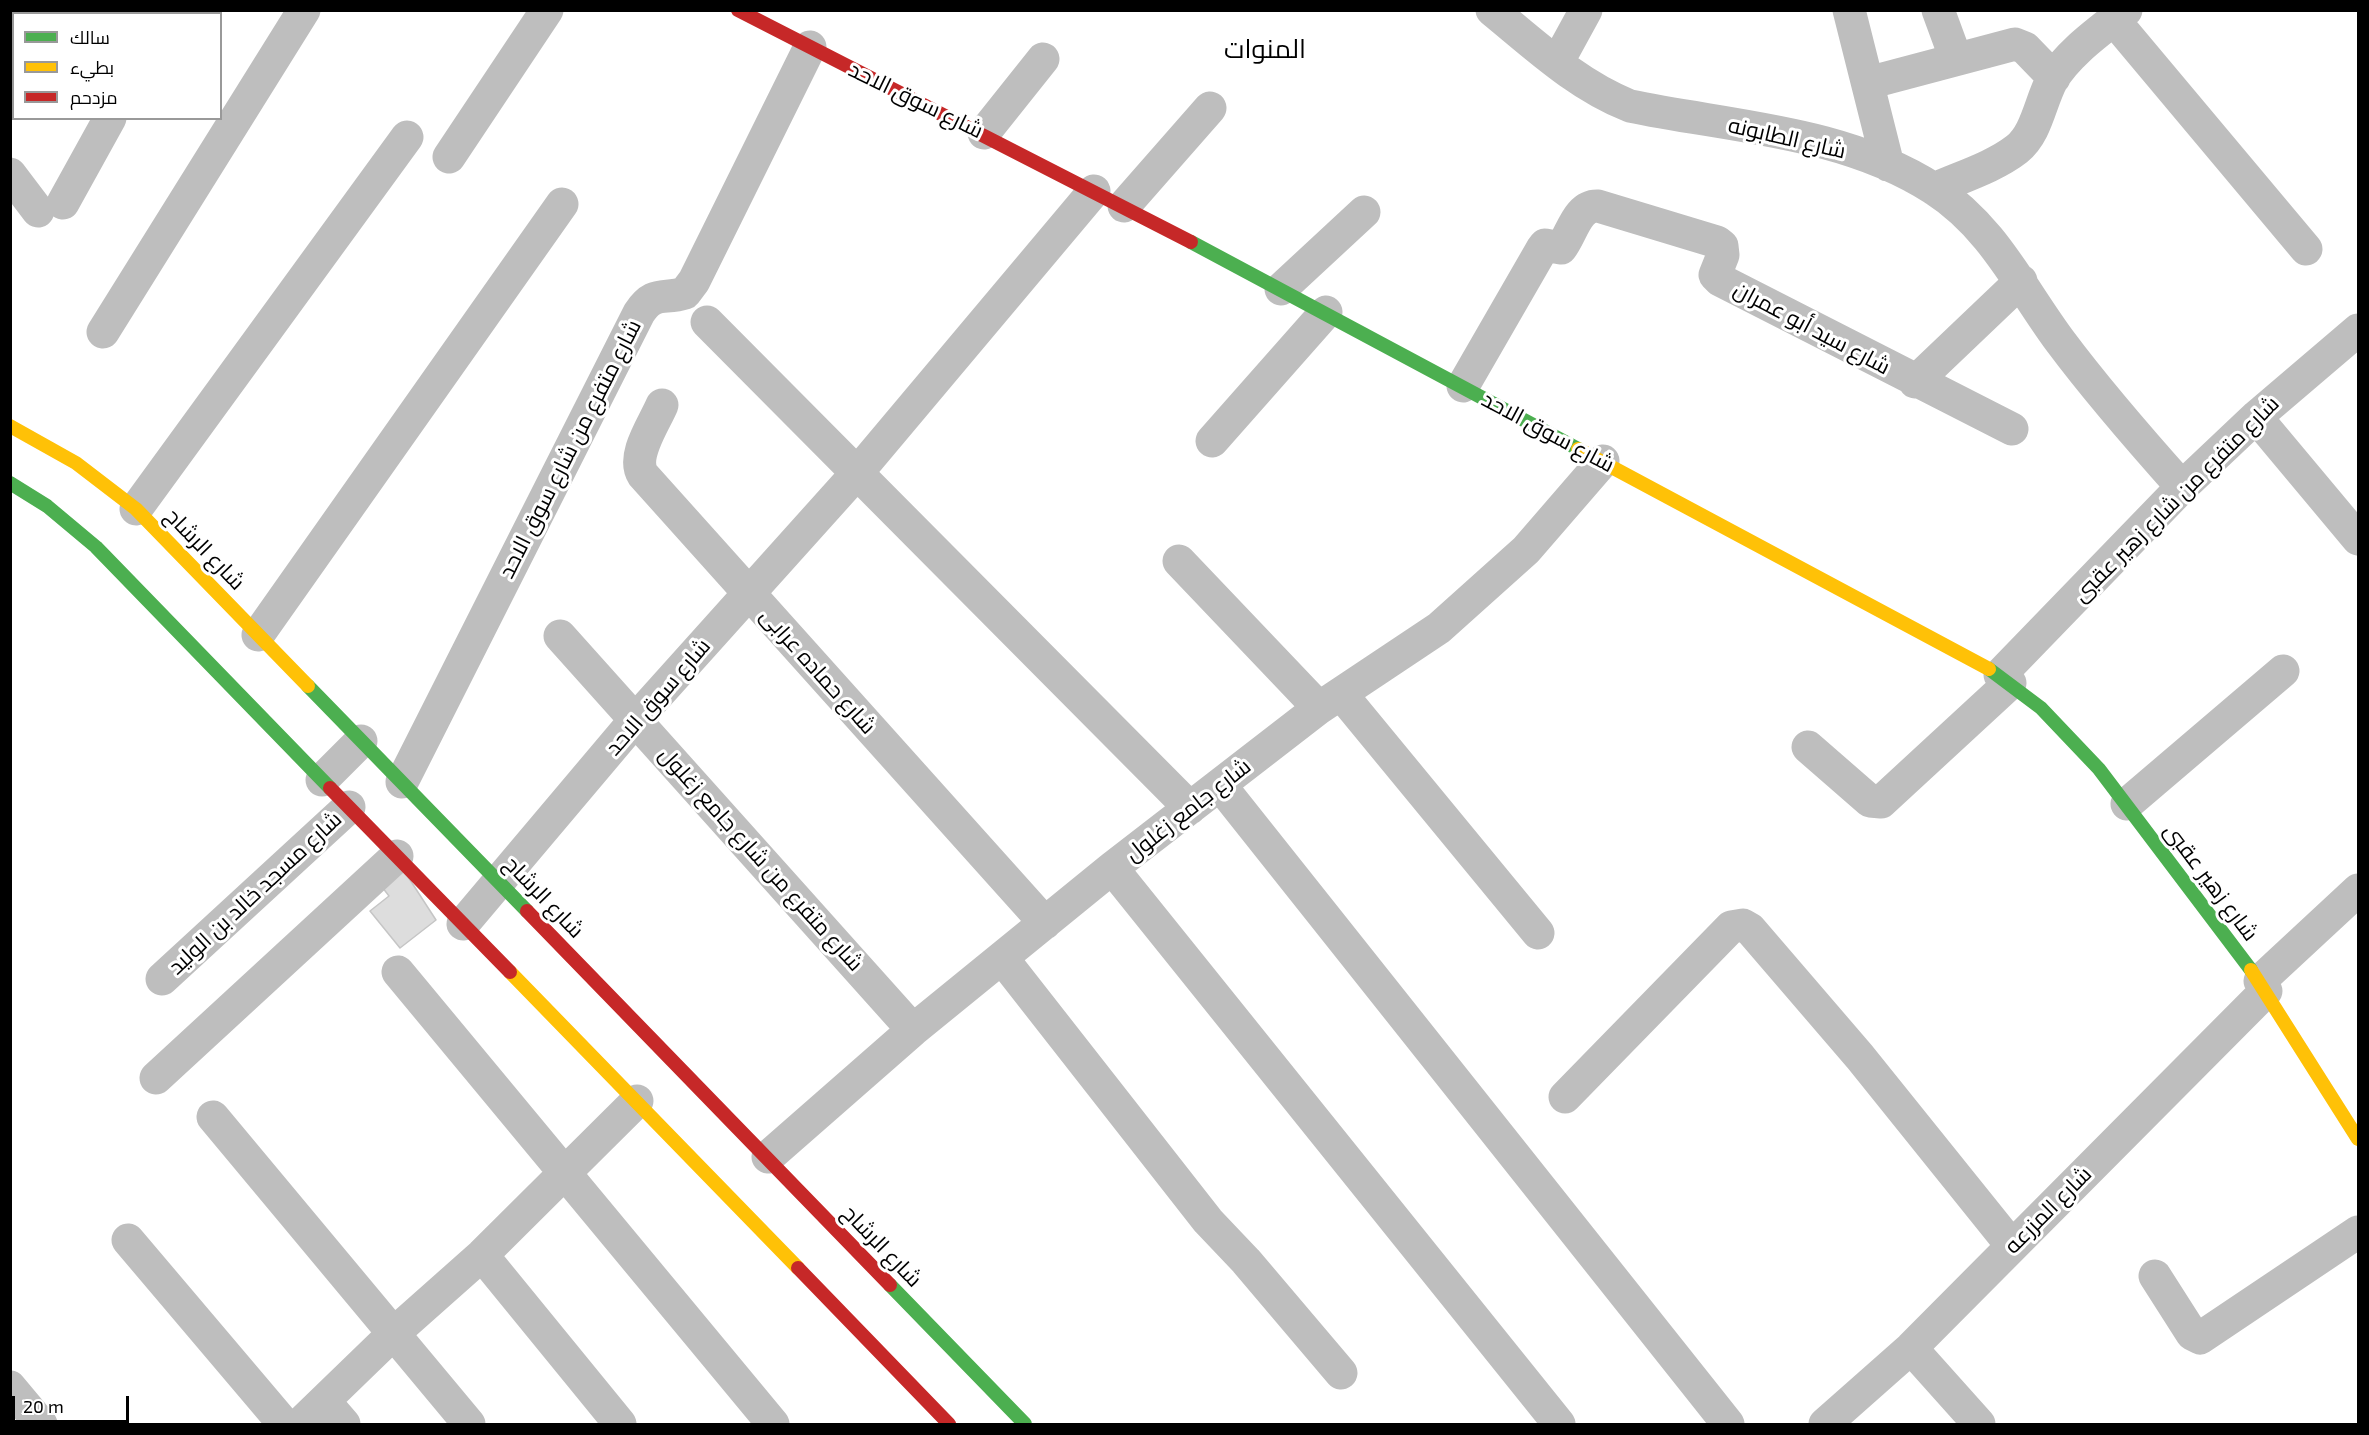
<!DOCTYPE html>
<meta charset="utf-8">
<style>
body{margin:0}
#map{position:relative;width:2369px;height:1435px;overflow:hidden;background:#fff;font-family:"Exo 2",Cairo,sans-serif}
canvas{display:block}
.frame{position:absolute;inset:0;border:12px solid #000;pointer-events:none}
.legend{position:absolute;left:12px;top:12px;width:210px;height:108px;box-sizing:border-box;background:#fff;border:2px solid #999;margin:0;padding:8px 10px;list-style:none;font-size:18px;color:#000}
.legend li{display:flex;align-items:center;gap:12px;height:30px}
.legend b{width:30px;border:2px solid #999}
.scale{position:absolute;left:12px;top:1396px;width:117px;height:27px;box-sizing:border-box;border:3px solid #000;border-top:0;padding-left:8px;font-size:18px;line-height:21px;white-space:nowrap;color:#000;-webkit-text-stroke:4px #fff;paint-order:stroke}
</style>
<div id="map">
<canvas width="2369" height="1435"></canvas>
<div class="frame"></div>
<ul class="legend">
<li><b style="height:8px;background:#4caf50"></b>سالك</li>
<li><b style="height:8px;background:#ffc107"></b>بطيء</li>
<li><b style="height:8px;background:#c62828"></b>مزدحم</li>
</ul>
<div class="scale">20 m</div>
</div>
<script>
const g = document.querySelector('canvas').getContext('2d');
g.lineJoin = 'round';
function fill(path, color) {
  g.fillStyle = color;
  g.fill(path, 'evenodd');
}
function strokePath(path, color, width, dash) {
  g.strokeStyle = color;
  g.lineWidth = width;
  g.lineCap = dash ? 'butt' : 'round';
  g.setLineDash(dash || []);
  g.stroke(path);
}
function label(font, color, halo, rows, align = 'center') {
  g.font = font + ' "Exo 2",Cairo,sans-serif';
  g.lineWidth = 6;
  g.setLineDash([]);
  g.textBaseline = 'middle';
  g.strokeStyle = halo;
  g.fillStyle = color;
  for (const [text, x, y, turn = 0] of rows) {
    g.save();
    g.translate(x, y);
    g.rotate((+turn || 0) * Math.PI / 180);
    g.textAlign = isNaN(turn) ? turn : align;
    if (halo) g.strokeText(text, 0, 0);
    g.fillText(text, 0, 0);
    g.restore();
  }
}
const building = new Path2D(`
 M 401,866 L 436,920 L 400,948 L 370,911 L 389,896 L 379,883 Z`);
fill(building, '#ddd');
strokePath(building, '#c5c5c5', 1.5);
strokePath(new Path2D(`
 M 1492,10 C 1536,46 1577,85 1630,106 C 1731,127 1844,131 1934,189 C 1993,227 2020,287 2060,341 C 2098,392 2140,440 2182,487
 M 1849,10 L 1888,165
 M 1938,10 L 1956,59
 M 10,13 L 14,10
 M 168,14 L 170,10
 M 2114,20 L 2306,249
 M 1557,63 L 1586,10
 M 1868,83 L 2015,44 L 2025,48 L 2054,78
 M 984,133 L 1043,59
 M 449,157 L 547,10
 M 10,174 L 38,211
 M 1934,189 C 1961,177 1994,167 2017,149 C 2037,133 2040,102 2052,80 C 2069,52 2100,31 2126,10
 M 63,203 L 110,118
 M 1124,206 L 1210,108
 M 1281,289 L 1364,212
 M 707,322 L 1190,808
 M 103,332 L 304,10
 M 1915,382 L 2021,281
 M 1463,386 L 1542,249 L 1545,245 L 1561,248 C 1572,234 1577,205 1598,206 L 1717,242 L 1722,246 L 1723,255 L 1715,275 L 1720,280 L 2012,429
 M 662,405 C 654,424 631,456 643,475 L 1045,923
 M 2256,417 L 2358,539
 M 1212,441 L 1326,312
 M 136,509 L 407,137
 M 1179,561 L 1319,708
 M 258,635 L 562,204
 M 560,636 L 913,1030
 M 2000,675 L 2182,487 L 2256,417 L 2358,330
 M 1342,695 L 1538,933
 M 1808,747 L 1870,801 L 1881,802 L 2010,683
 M 322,780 L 361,741
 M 402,782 L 639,313 C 654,290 663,300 685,293 L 694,281 L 810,47
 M 1220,785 L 1728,1424
 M 2127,804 L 2283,671
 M 1112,868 L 1559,1424
 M 463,924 L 636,719 L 857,473 L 1094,191
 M 1002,958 L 1208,1221 L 1246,1261 L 1341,1373
 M 398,972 L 773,1424
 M 162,979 L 349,807
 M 2260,981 L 2358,890
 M 156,1078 L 397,856
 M 1565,1097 L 1731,927 L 1743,925 L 1750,929 L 1860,1057 L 2012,1246
 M 213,1117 L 469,1424
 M 768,1157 L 913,1030 L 1112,868 L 1319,708 L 1439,628 L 1526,550 L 1603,461
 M 128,1240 L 284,1424
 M 482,1255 L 620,1424
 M 2155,1276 L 2192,1334 L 2200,1338 L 2358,1232
 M 1911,1348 L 1979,1424
 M 10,1387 L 41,1424
 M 325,1402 L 344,1424
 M 300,1424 L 393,1334 L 482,1255 L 637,1101
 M 1825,1424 L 1911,1348 L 2266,991`), '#bebebe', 33);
strokePath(new Path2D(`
 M 1191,242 L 1578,449
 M 10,483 L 47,506 L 96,547 L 330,788
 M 1989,669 L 2041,708 L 2099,769 L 2251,970
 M 308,686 L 527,911
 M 890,1285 L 1025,1424`), '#4caf50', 14);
strokePath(new Path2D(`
 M 10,426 L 76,463 L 136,509 L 308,686
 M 1578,449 L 1989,669
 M 2251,970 L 2358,1139
 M 510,972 L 798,1268`), '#ffc107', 14);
strokePath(new Path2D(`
 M 738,10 L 1191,242
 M 330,788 L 510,972
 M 527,911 L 890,1285
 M 798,1268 L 949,1424`), '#c62828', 14);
label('22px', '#000', '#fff', [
 ["شارع سوق الاحد",916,100,26],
 ["شارع الطابونه",1787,138,13],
 ["شارع سيد أبو عمران",1812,328,28],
 ["شارع سوق الاحد",1548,432,28],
 ["شارع متفرع من شارع سوق الاحد",570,449,-63],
 ["شارع متفرع من شارع زهير عقبى",2176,499,-45],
 ["شارع الرشاح",205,549,46],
 ["شارع حماده عرابى",818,671,48],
 ["شارع سوق الاحد",658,697,-49],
 ["شارع جامع زغلول",1188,810,-38],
 ["شارع متفرع من شارع جامع زغلول",761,859,48],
 ["شارع زهير عقبى",2211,882,53],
 ["شارع مسجد خالد بن الوليد",255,893,-43],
 ["شارع الرشاح",544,897,46],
 ["شارع المزرعه",2048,1210,-45],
 ["شارع الرشاح",882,1246,46]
]);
label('26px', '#000', '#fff', [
 ["المنوات",1265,49]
]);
</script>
